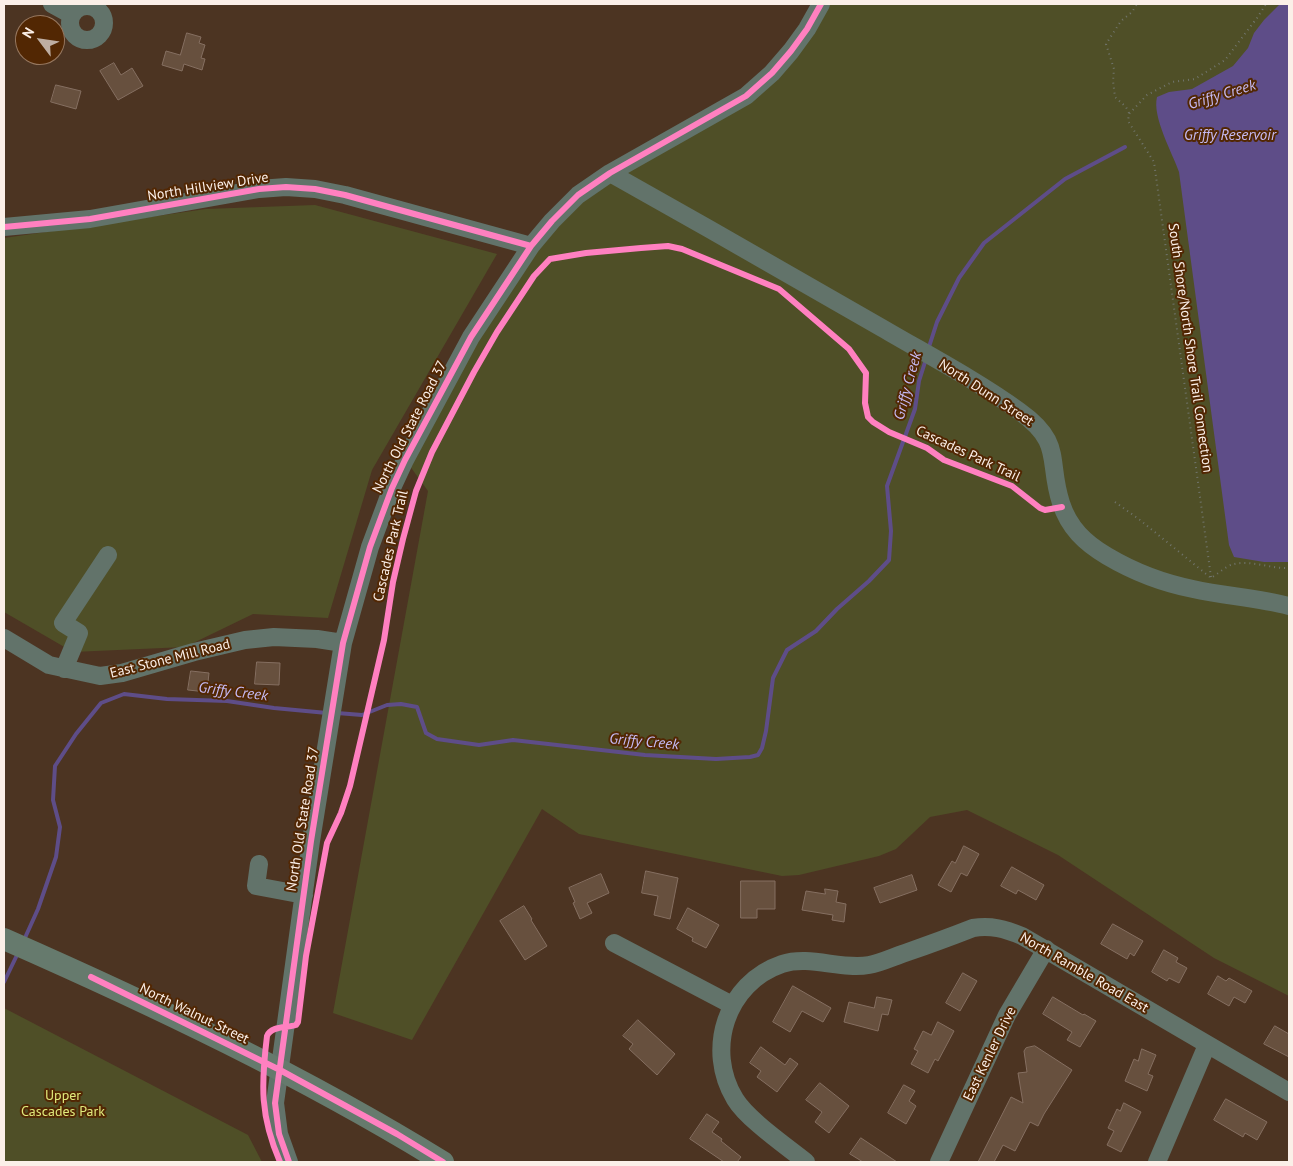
<!DOCTYPE html>
<style>
body{margin:0}
#map{position:relative;width:1293px;height:1166px;overflow:hidden;background:#4c3422;font-family:"PT Sans",sans-serif}
canvas{display:block}
.frame{position:absolute;inset:0;border:5px solid #fbefe8;pointer-events:none}
.north{position:absolute;left:15px;top:15px;width:50px;height:50px;box-sizing:border-box;background:#522703;border:1px solid #96775f;border-radius:50%;rotate:301deg;font-size:14px;font-weight:700;line-height:20px;text-align:center;color:#fbefe8}
.north::after{content:'';display:block;margin:auto;width:18px;height:22px;background:#beaea3;clip-path:polygon(50% 0,100% 100%,50% 72%,0 100%)}
</style>
<div id="map">
<canvas width="1293" height="1166"></canvas>
<div class="frame"></div>
<div class="north">N</div>
</div>
<script>
const g = document.querySelector('canvas').getContext('2d');
g.lineJoin = 'round';
function fill(path, color) {
  g.fillStyle = color;
  g.fill(path, 'evenodd');
}
function strokePath(path, color, width, dash) {
  g.strokeStyle = color;
  g.lineWidth = width;
  g.lineCap = dash ? 'butt' : 'round';
  g.setLineDash(dash || []);
  g.stroke(path);
}
function label(font, color, halo, rows, align = 'center') {
  g.font = font + ' "PT Sans",sans-serif';
  g.lineWidth = 4;
  g.setLineDash([]);
  g.textBaseline = 'middle';
  g.strokeStyle = halo;
  g.fillStyle = color;
  for (const [text, x, y, turn = 0] of rows) {
    g.save();
    g.translate(x, y);
    g.rotate((+turn || 0) * Math.PI / 180);
    g.textAlign = isNaN(turn) ? turn : align;
    if (halo) g.strokeText(text, 0, 0);
    g.fillText(text, 0, 0);
    g.restore();
  }
}
fill(new Path2D(`
 M 821,4 L 1289,4 L 1289,996 L 1214,958 L 1058,855 L 967,810 L 930,817 L 896,849 L 879,856 L 799,875 L 782,876 L 579,834 L 542,809 L 412,1040 L 333,1013 L 428,491 L 404,458 L 531,246 L 578,195 L 746,96 Z
 M 315,205 L 497,254 L 372,470 L 328,618 L 253,614 L 185,647 L 73,652 L 4,612 L 4,238 L 206,209 Z
 M 4,1008 L 248,1135 L 262,1162 L 4,1162 Z`), '#4f4f27');
fill(new Path2D(`
 M 1280,4 L 1289,4 L 1289,562 L 1264,562 L 1234,557 L 1229,545 L 1179,172 C 1172,152 1152,117 1157,97 L 1169,92 L 1192,89 L 1233,66 L 1248,48 L 1254,33 L 1264,20 Z`), '#5e4d88');
strokePath(new Path2D(`
 M 928,350 L 937,322 L 959,278 L 984,243 L 1065,179 L 1125,147
 M 337,713 L 362,715 L 387,705 L 401,704 L 417,707 L 426,733 L 437,739 L 479,745 L 513,740 L 645,755 L 716,759 L 750,757 L 758,755 L 762,748 L 766,731 L 773,678 L 787,650 L 816,631 L 837,609 L 869,581 L 889,560 L 891,531 L 887,486 L 915,409 L 919,381 L 926,359
 M 24,940 L 38,909 L 56,857 L 60,827 L 53,800 L 55,766 L 76,734 L 101,703 L 124,694 L 167,699 L 227,701 L 274,708 L 327,713
 M 4,982 L 18,953`), '#5e4d88', 4);
const building = new Path2D(`
 M 187,33 L 201,37 L 199,43 L 205,45 L 201,58 L 205,59 L 202,70 L 184,64 L 182,71 L 162,65 L 166,51 L 180,55 Z
 M 114,63 L 121,75 L 132,68 L 143,86 L 118,100 L 100,71 Z
 M 56,85 L 81,91 L 76,109 L 51,102 Z
 M 257,662 L 280,663 L 279,685 L 255,684 Z
 M 191,671 L 209,673 L 207,692 L 188,690 Z
 M 964,846 L 979,854 L 967,876 L 961,873 L 951,892 L 938,885 L 952,861 L 955,863 Z
 M 1012,867 L 1044,885 L 1036,900 L 1018,890 L 1016,894 L 1001,886 Z
 M 646,871 L 678,878 L 670,919 L 654,915 L 658,896 L 642,893 Z
 M 601,874 L 609,893 L 587,903 L 592,913 L 580,919 L 573,903 L 575,902 L 569,888 Z
 M 912,875 L 917,890 L 880,903 L 874,888 Z
 M 741,881 L 775,881 L 775,909 L 757,909 L 757,918 L 741,918 Z
 M 825,889 L 838,891 L 836,902 L 846,904 L 844,922 L 832,920 L 833,915 L 802,910 L 806,891 L 825,894 Z
 M 524,906 L 532,919 L 531,920 L 547,946 L 525,960 L 500,921 Z
 M 688,908 L 719,925 L 706,948 L 692,941 L 693,938 L 677,929 Z
 M 1113,924 L 1143,941 L 1134,956 L 1130,953 L 1127,959 L 1101,944 Z
 M 1164,950 L 1178,958 L 1176,962 L 1187,968 L 1179,983 L 1169,978 L 1167,981 L 1152,972 Z
 M 963,973 L 977,981 L 960,1011 L 946,1003 Z
 M 1218,976 L 1226,981 L 1229,978 L 1252,991 L 1245,1003 L 1234,997 L 1229,1006 L 1208,994 Z
 M 793,986 L 831,1008 L 823,1022 L 802,1011 L 790,1032 L 773,1022 Z
 M 877,997 L 892,1000 L 888,1015 L 882,1014 L 878,1031 L 844,1022 L 849,1002 L 874,1008 Z
 M 1053,997 L 1083,1015 L 1084,1014 L 1096,1021 L 1080,1047 L 1067,1040 L 1072,1032 L 1043,1014 Z
 M 638,1020 L 675,1054 L 657,1075 L 629,1049 L 633,1044 L 623,1036 Z
 M 938,1022 L 954,1031 L 938,1061 L 935,1059 L 928,1073 L 911,1064 L 918,1051 L 914,1049 L 923,1031 L 931,1035 Z
 M 1275,1026 L 1289,1034 L 1289,1057 L 1264,1044 Z
 M 1035,1046 L 1072,1070 L 1044,1114 L 1038,1126 L 1030,1122 L 1015,1151 L 1003,1145 L 994,1162 L 978,1162 L 1011,1097 L 1023,1103 L 1018,1073 L 1027,1072 L 1024,1051 L 1026,1048 Z
 M 761,1047 L 785,1065 L 790,1058 L 798,1064 L 777,1092 L 757,1077 L 761,1071 L 750,1063 Z
 M 1142,1049 L 1156,1055 L 1148,1074 L 1153,1076 L 1147,1091 L 1125,1081 L 1134,1059 L 1138,1061 Z
 M 820,1083 L 849,1106 L 829,1133 L 815,1122 L 822,1112 L 806,1100 Z
 M 904,1085 L 915,1091 L 909,1101 L 916,1106 L 906,1124 L 888,1113 Z
 M 1226,1099 L 1267,1122 L 1257,1140 L 1245,1133 L 1243,1137 L 1214,1120 Z
 M 1124,1103 L 1141,1112 L 1121,1152 L 1107,1145 L 1114,1131 L 1108,1128 L 1117,1109 L 1120,1111 Z
 M 707,1114 L 719,1122 L 712,1132 L 722,1139 L 721,1141 L 741,1157 L 737,1162 L 724,1162 L 690,1139 Z
 M 861,1138 L 897,1162 L 863,1162 L 850,1154 Z`);
fill(building, '#67503e');
strokePath(building, '#856f61', 1);
strokePath(new Path2D(`
 M 1129,113 L 1126,107 L 1115,97 L 1113,81 L 1114,69 L 1106,44 L 1121,21 L 1132,12 L 1137,4
 M 1115,502 L 1140,520 L 1211,578 C 1218,574 1227,565 1234,564 C 1251,560 1272,569 1289,568
 M 1211,577 L 1154,162 L 1128,121 L 1129,114 L 1147,95 L 1172,82 L 1195,79 L 1225,60 L 1257,18 L 1266,4`), '#71756c', 2, [1, 4]);
strokePath(new Path2D(`
 M 52,4 L 72,15
 M70 23a17 17 0 1 1 34 0a17 17 0 1 1-34 0Z
 M 610,173 C 701,224 792,276 882,328 C 928,355 976,380 1019,411 C 1064,443 1047,460 1061,503 C 1069,528 1085,543 1107,556 C 1134,572 1163,583 1193,589 C 1225,596 1258,598 1289,606
 M 4,227 L 90,219 L 259,189 L 286,187 L 315,189 L 345,195 L 531,246
 M 4,638 L 49,665 L 100,676 L 122,673 L 194,652 L 245,640 L 274,637 L 317,639 L 343,643
 M 64,669 L 79,633 L 63,623 L 108,555
 M 259,864 L 256,886 L 304,895
 M 614,943 L 732,1005
 M 289,1162 L 279,1134 L 275,1103 L 311,841 L 343,643 L 370,547 L 392,488 L 405,460 L 471,337 L 531,246 L 552,221 L 578,195 L 610,173 L 746,96 L 772,73 L 791,51 L 807,29 L 821,4
 M 806,1162 C 786,1146 747,1119 735,1099 C 705,1050 726,983 782,964 C 810,955 841,970 869,965 C 881,963 893,957 905,953 C 928,945 950,937 973,928 C 991,925 1005,929 1022,936 L 1289,1092
 M 939,1162 L 1007,1015 L 1046,949
 M 1157,1162 L 1207,1045`), '#62736a', 18);
strokePath(new Path2D(`
 M 4,939 C 154,1005 303,1076 443,1162`), '#667a6d', 22);
strokePath(new Path2D(`
 M 4,227 L 90,219 L 259,189 L 286,187 L 315,189 L 345,195 L 531,246
 M 91,977 L 280,1070 L 397,1134 L 443,1162
 M 280,1162 C 260,1116 261,1085 267,1036 C 271,1026 286,1028 296,1025 L 298,1022 L 306,956 L 327,843 L 341,813 L 350,786 L 384,640 L 393,582 L 403,539 L 416,491 L 432,452 L 474,372 L 497,332 L 534,276 L 550,259 L 586,253 L 641,248 L 668,246 L 682,249 L 779,289 L 849,349 L 866,373 L 865,403 L 868,417 L 873,422 L 889,432 L 927,448 L 944,460 L 1012,486 L 1040,508 L 1045,510 L 1062,507
 M 289,1162 L 279,1134 L 275,1103 L 311,841 L 343,643 L 370,547 L 392,488 L 405,460 L 471,337 L 531,246 L 552,221 L 578,195 L 610,173 L 746,96 L 772,73 L 791,51 L 807,29 L 821,4`), '#ff80c0', 6);
label('14px', '#fbefe8', '#522703', [
 ["North Hillview Drive",208,187,-9],
 ["South Shore/North Shore Trail Connection",1190,348,82],
 ["North Dunn Street",986,393,33],
 ["North Old State Road 37",410,427,-63],
 ["Cascades Park Trail",968,454,25],
 ["Cascades Park Trail",391,546,-77],
 ["East Stone Mill Road",170,659,-14],
 ["North Old State Road 37",303,819,-81],
 ["North Ramble Road East",1084,973,30],
 ["North Walnut Street",194,1014,26],
 ["East Kenler Drive",990,1054,-64]
]);
label('14px', '#e0ea7c', '#522703', [
 ["Upper",63,1096],
 ["Cascades Park",63,1112]
]);
label('italic 15px', '#c6bbf5', '#522703', [
 ["Griffy Creek",1222,95,-17],
 ["Griffy Reservoir",1230,136],
 ["Griffy Creek",908,386,-75],
 ["Griffy Creek",233,692,7],
 ["Griffy Creek",644,742,5]
]);
</script>
